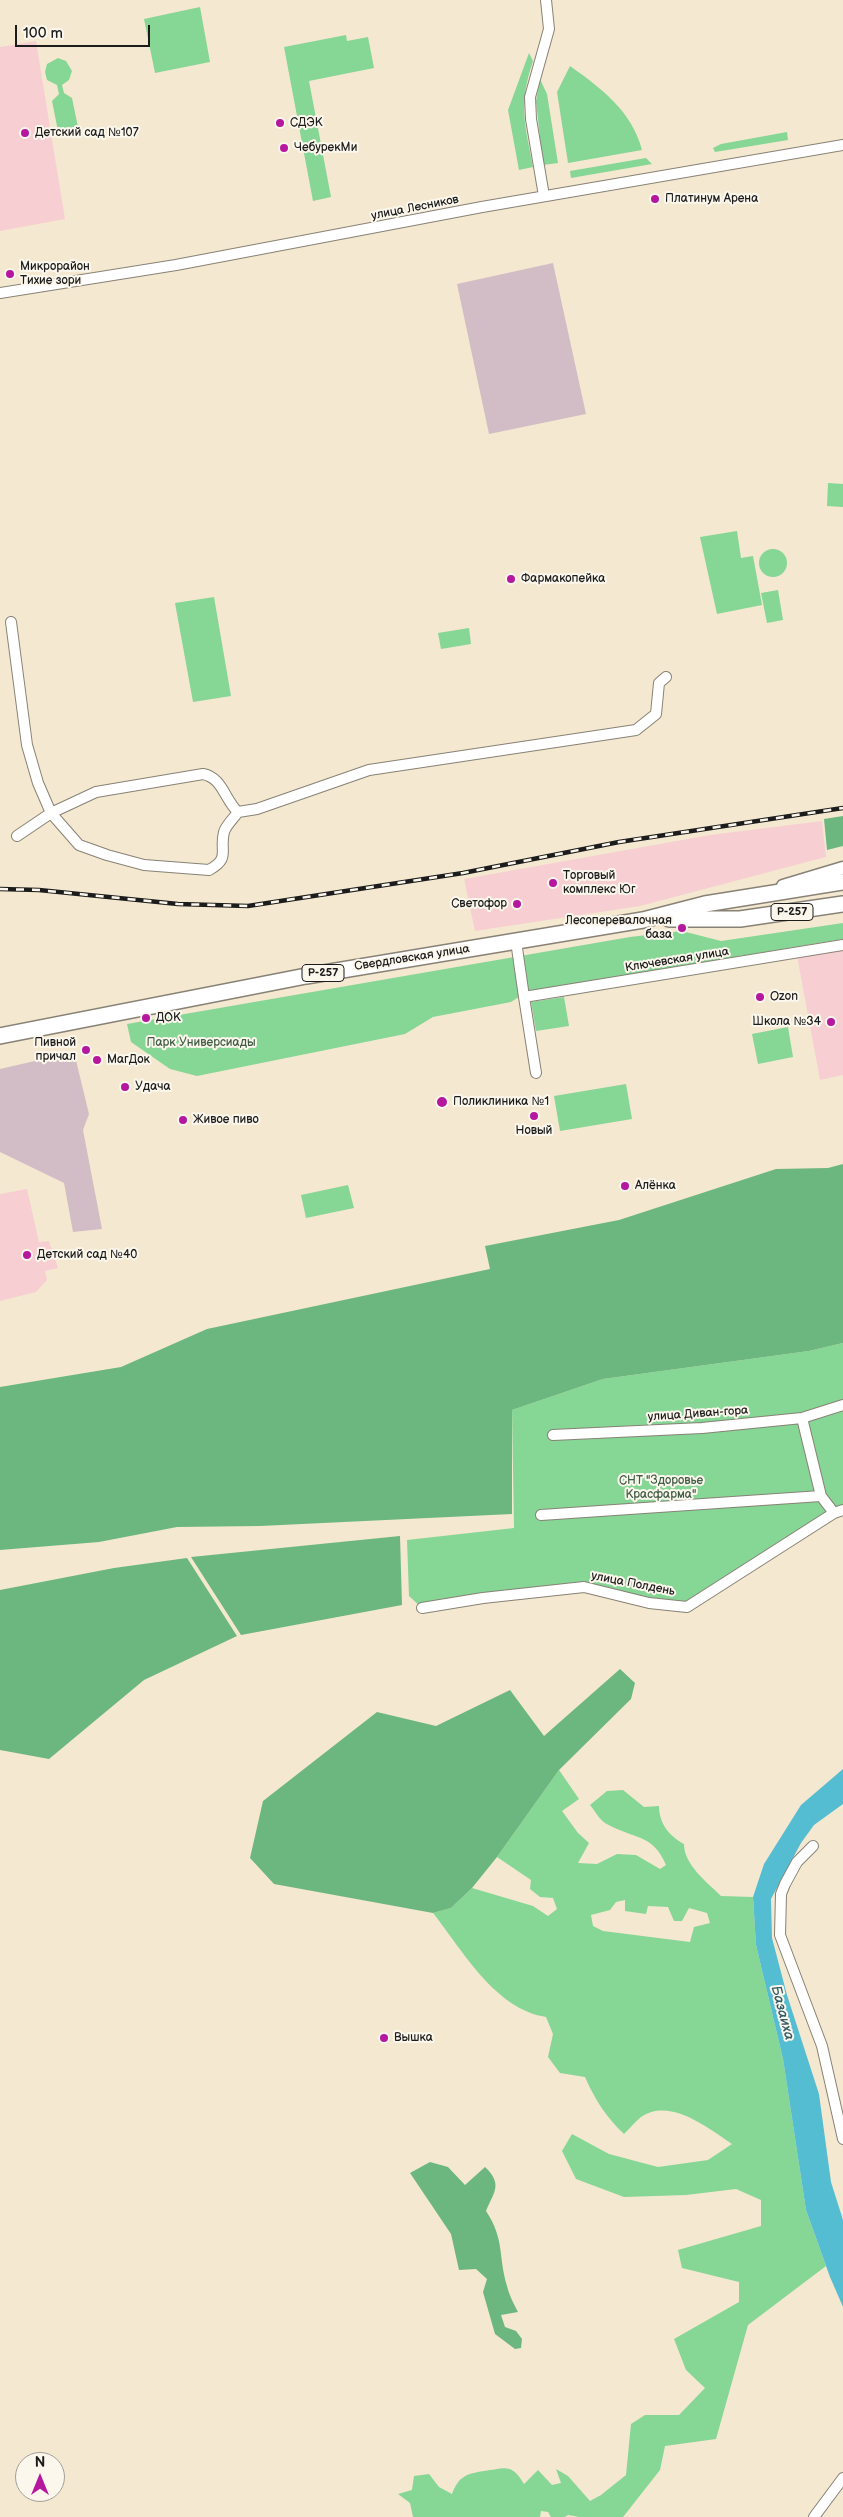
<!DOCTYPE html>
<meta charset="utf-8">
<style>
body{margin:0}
#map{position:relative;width:843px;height:2517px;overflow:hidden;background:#f4e8d0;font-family:"Balsamiq Sans",sans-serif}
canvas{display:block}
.north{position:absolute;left:15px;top:2452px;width:50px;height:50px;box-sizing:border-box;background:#fbf7ec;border:1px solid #a29f99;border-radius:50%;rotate:0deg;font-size:14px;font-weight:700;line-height:20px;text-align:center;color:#1c1c1c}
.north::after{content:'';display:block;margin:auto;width:18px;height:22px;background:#b5179e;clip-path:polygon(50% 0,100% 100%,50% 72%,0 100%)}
.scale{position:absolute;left:15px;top:25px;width:135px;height:22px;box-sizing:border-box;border:2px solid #1c1c1c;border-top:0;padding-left:6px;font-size:15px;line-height:18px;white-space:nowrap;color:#1c1c1c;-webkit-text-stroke:4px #fbf7ec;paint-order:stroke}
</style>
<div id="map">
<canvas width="843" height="2517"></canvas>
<div class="north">N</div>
<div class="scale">100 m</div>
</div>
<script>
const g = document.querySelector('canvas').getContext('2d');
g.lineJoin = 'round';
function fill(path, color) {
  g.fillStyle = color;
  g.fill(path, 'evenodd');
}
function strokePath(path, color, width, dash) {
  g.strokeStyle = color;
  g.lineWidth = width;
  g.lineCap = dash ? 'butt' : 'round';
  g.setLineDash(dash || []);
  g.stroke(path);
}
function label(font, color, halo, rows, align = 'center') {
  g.font = font + ' "Balsamiq Sans",sans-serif';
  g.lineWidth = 4;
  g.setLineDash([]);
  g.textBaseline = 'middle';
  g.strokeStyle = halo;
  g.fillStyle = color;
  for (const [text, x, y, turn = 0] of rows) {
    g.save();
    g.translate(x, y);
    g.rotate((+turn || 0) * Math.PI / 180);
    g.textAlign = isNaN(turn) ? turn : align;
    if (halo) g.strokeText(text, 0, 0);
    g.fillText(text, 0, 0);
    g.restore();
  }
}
fill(new Path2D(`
 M 36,41 L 65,219 L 0,231 L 0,47 Z
 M 822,821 L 826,857 L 640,906 L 475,931 L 464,879 L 710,835 Z
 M 843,949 L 843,1075 L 820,1080 L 797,956 Z
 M 27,1189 L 39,1242 L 49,1241 L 58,1268 L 45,1271 L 47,1280 L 36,1292 L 0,1301 L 0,1194 Z`), '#f7cfd2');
fill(new Path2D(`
 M 553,263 L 586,414 L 489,434 L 457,284 Z
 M 74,1052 L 89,1114 L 83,1130 L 102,1229 L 73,1232 L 64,1183 L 0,1152 L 0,1069 Z`), '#d2bdc6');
fill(new Path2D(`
 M 200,7 L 210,62 L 155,73 L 144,19 Z
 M 346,35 L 347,41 L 368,37 L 374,68 L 309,81 L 331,197 L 313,201 L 284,47 Z
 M 529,53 L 533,61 C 518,105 525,124 533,167 L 519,170 L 508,110 Z
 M 58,58 L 66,61 L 72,71 L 69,80 L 62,85 L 64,93 L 72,98 L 78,127 L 72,134 L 67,135 L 58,131 L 52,101 L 59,94 L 57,85 L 47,80 L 45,72 L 47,64 Z
 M 570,66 C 601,88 632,111 642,150 L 568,163 L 557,92 Z
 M 540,79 L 547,94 L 558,163 L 543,165 L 536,101 Z
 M 787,132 L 788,140 L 715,152 L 713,148 L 721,144 Z
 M 646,158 L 652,164 L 571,178 L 570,171 Z
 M 828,483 L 843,484 L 843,507 L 827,506 Z
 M 737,531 L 741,558 L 753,556 L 762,605 L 717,614 L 700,537 Z
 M759 563a14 14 0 1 1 28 0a14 14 0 1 1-28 0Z
 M 778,590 L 783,620 L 767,623 L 761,593 Z
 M 214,597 L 231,696 L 193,702 L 175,603 Z
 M 469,628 L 471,644 L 441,649 L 438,633 Z
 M 843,923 L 843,939 L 528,991 L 511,1002 L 433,1017 L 405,1034 L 197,1076 L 170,1069 L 131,1042 L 127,1024 L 630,937 L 682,931 L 721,941 Z
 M 564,997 L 569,1026 L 536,1031 L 531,1002 Z
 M 788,1027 L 793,1057 L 758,1064 L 752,1034 Z
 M 626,1084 L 632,1119 L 560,1131 L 554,1096 Z
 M 348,1185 L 354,1208 L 306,1218 L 301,1195 Z
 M 843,1343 L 843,1510 L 687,1607 L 584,1587 L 422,1608 L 409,1596 L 407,1540 L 514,1528 L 512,1410 L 603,1379 L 809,1351 Z
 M 559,1770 L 579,1799 L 562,1811 L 578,1833 L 589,1843 L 578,1863 L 597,1864 L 617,1854 L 636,1855 L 660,1869 L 666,1865 C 653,1833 632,1839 605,1823 C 599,1819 595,1811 590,1805 L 607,1791 L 623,1790 L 644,1807 L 659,1806 C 659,1823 669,1836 684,1844 C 684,1865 707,1882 721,1896 L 753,1897 L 756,1945 L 783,2059 L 806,2210 L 826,2266 L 748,2325 L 716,2439 L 665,2446 L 660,2470 L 623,2517 L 579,2517 L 568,2515 L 565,2517 L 551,2517 L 548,2512 L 541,2511 L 540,2517 L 413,2517 L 410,2503 L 398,2494 L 412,2490 L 414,2476 L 429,2474 L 439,2487 L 452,2494 C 459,2476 466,2474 484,2471 C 505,2469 511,2462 524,2484 L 538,2470 L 552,2485 L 561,2483 L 556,2469 L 568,2476 L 590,2501 L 601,2495 L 626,2475 L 631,2424 L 645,2415 L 679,2415 L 705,2388 L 686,2370 L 674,2339 L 739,2302 L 739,2282 L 682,2268 L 678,2250 L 761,2226 L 761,2200 L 736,2189 L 686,2195 L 624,2197 L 576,2179 L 562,2151 L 572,2134 L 609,2154 L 658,2167 L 708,2160 L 732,2144 C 708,2128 670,2097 641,2117 C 635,2122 629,2129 624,2134 C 607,2118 595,2100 585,2077 L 560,2073 L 548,2057 L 553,2034 L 546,2017 C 495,2009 463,1951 433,1913 L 451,1908 L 472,1888 L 533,1906 L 548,1916 L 557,1909 L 553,1898 L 540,1897 L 530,1889 L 531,1880 L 497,1857 ZM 625,1900 L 625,1911 L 646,1914 L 648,1906 L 668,1907 L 674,1921 L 682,1921 L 689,1908 L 707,1913 L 710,1923 L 694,1927 L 690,1942 L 603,1931 L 593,1926 L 591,1915 L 610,1910 L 616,1902 Z`), '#86d696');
fill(new Path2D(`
 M 843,816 L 843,846 L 827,850 L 824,819 Z
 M 843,1164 L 843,1343 L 809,1351 L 603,1379 L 512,1410 L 512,1514 L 260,1526 L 177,1527 L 99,1542 L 0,1550 L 0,1387 L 121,1367 L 207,1329 L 490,1269 L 485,1246 L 619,1220 L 776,1169 L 828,1168 Z
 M 400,1536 L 402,1605 L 241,1635 L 191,1557 Z
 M 187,1558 L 237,1636 L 144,1680 L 49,1759 L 0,1750 L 0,1590 L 114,1568 Z
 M 620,1669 L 635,1683 L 631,1699 L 559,1770 L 497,1857 L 472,1888 L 451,1908 L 433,1913 L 274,1884 L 250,1858 L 263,1801 L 377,1712 L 436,1726 L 510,1690 L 544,1736 Z
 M 430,2162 L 448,2167 L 465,2185 L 485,2167 C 503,2184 494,2192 486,2211 C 505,2240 498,2256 507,2286 C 509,2295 514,2304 518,2312 L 501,2315 L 505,2327 L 516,2331 L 522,2339 L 521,2348 L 515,2349 L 495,2334 L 483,2292 L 487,2279 L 476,2269 L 459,2270 L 451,2234 L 410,2173 Z`), '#6cb77f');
fill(new Path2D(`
 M 843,1769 L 843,1804 L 814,1825 L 801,1843 L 771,1899 L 772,1938 L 787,1995 L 819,2094 L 831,2182 L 843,2220 L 843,2307 L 830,2277 L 806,2210 L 783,2059 L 756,1945 L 753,1897 L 764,1864 L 801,1805 Z`), '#55bdd2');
const minor = new Path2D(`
 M 544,196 L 531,119 L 530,97 L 549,29 L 546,0
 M 0,293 L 176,265 L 482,207 L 843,145
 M 11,622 L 27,745 L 38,783 L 51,813 L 79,845 L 107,855 L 144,865 L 209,870 C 231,858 219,851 224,832 C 226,825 234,818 238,812
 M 17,836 L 51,813 L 96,792 L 203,774 C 223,778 224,799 238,812 L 257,809 L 369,770 L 636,730 L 656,714 L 659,683 L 666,677
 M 516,941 L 524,997
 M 536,1073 L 524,997 L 843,945
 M 802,1418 L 821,1496 L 834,1513
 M 553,1435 L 702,1428 L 802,1418 L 843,1405
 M 541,1515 L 821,1496
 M 422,1608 L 483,1598 L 584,1587 L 649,1603 L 687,1607 L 834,1513 L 843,1510
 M 813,1846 L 797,1862 L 785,1884 L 781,1894 L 780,1935 L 822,2046 L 843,2139
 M 814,2517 L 843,2478`);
const major = new Path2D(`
 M 783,886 L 843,868`);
const highway = new Path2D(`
 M 669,919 L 740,919 L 843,904
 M 0,1036 L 306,976 L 643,920 L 705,904 L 843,882`);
strokePath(minor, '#888276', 12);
strokePath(major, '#888276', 15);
strokePath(highway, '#888276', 18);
strokePath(minor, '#fff', 10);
strokePath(major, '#fff', 12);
strokePath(highway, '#fff', 15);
const rail = new Path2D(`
 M 0,889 L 39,890 L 178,904 L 248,906 L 463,873 L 619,842 L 843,808`);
strokePath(rail, '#1c1c1c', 4.5);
strokePath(rail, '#fbf7ec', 2.5, [8]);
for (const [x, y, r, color] of [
 [280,123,5,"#b5179e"],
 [25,133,5,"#b5179e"],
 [284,148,5,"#b5179e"],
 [655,199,5,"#b5179e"],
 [10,274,5,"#b5179e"],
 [511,579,5,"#b5179e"],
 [553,883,5,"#b5179e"],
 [517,904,5,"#b5179e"],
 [682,928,5,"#b5179e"],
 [760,997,5,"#b5179e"],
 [146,1018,5,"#b5179e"],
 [831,1022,5,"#b5179e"],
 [86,1050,5,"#b5179e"],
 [97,1060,5,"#b5179e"],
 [125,1087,5,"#b5179e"],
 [442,1102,6,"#b5179e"],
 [534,1116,5,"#b5179e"],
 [183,1120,5,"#b5179e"],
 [625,1186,5,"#b5179e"],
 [27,1255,5,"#b5179e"],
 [384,2038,5,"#b5179e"]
]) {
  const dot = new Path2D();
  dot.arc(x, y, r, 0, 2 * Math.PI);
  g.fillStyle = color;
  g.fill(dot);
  strokePath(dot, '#fbf7ec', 2);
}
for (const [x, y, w] of [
 [792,912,42],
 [323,973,42]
]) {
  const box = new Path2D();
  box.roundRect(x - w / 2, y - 8.5, w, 17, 4);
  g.fillStyle = '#fbf7ec';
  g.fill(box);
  strokePath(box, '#1c1c1c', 1);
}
label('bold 11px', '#1c1c1c', null, [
 ["Р-257",792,912],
 ["Р-257",323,973]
]);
label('12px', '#1c1c1c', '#fbf7ec', [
 ["СДЭК",290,123],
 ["Детский сад №107",35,133],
 ["ЧебурекМи",294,148],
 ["Платинум Арена",665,199],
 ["Микрорайон",20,267],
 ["Тихие зори",20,281],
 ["Фармакопейка",521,579],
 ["Торговый",563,876],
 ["комплекс Юг",563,890],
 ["Светофор",507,904,"right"],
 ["Лесоперевалочная",672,921,"right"],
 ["база",672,935,"right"],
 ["Ozon",770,997],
 ["ДОК",156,1018],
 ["Школа №34",821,1022,"right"],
 ["Пивной",76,1043,"right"],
 ["причал",76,1057,"right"],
 ["МагДок",107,1060],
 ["Удача",135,1087],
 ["Поликлиника №1",453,1102],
 ["Живое пиво",193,1120],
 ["Новый",534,1131,"center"],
 ["Алёнка",635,1186],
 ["Детский сад №40",37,1255],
 ["Вышка",394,2038]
], 'left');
label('12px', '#1c1c1c', '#fbf7ec', [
 ["улица Лесников",415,208,-11],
 ["Свердловская улица",412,958,-9],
 ["Ключевская улица",677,960,-9],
 ["улица Диван-гора",698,1414,-4],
 ["улица Полдень",633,1584,11]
]);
label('12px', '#415d47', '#fbf7ec', [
 ["Парк Универсиады",201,1043],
 ["СНТ \"Здоровье",661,1481],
 ["Красфарма\"",661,1495]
]);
label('italic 14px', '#335c65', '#fbf7ec', [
 ["Базаиха",782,2013,75]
]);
</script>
